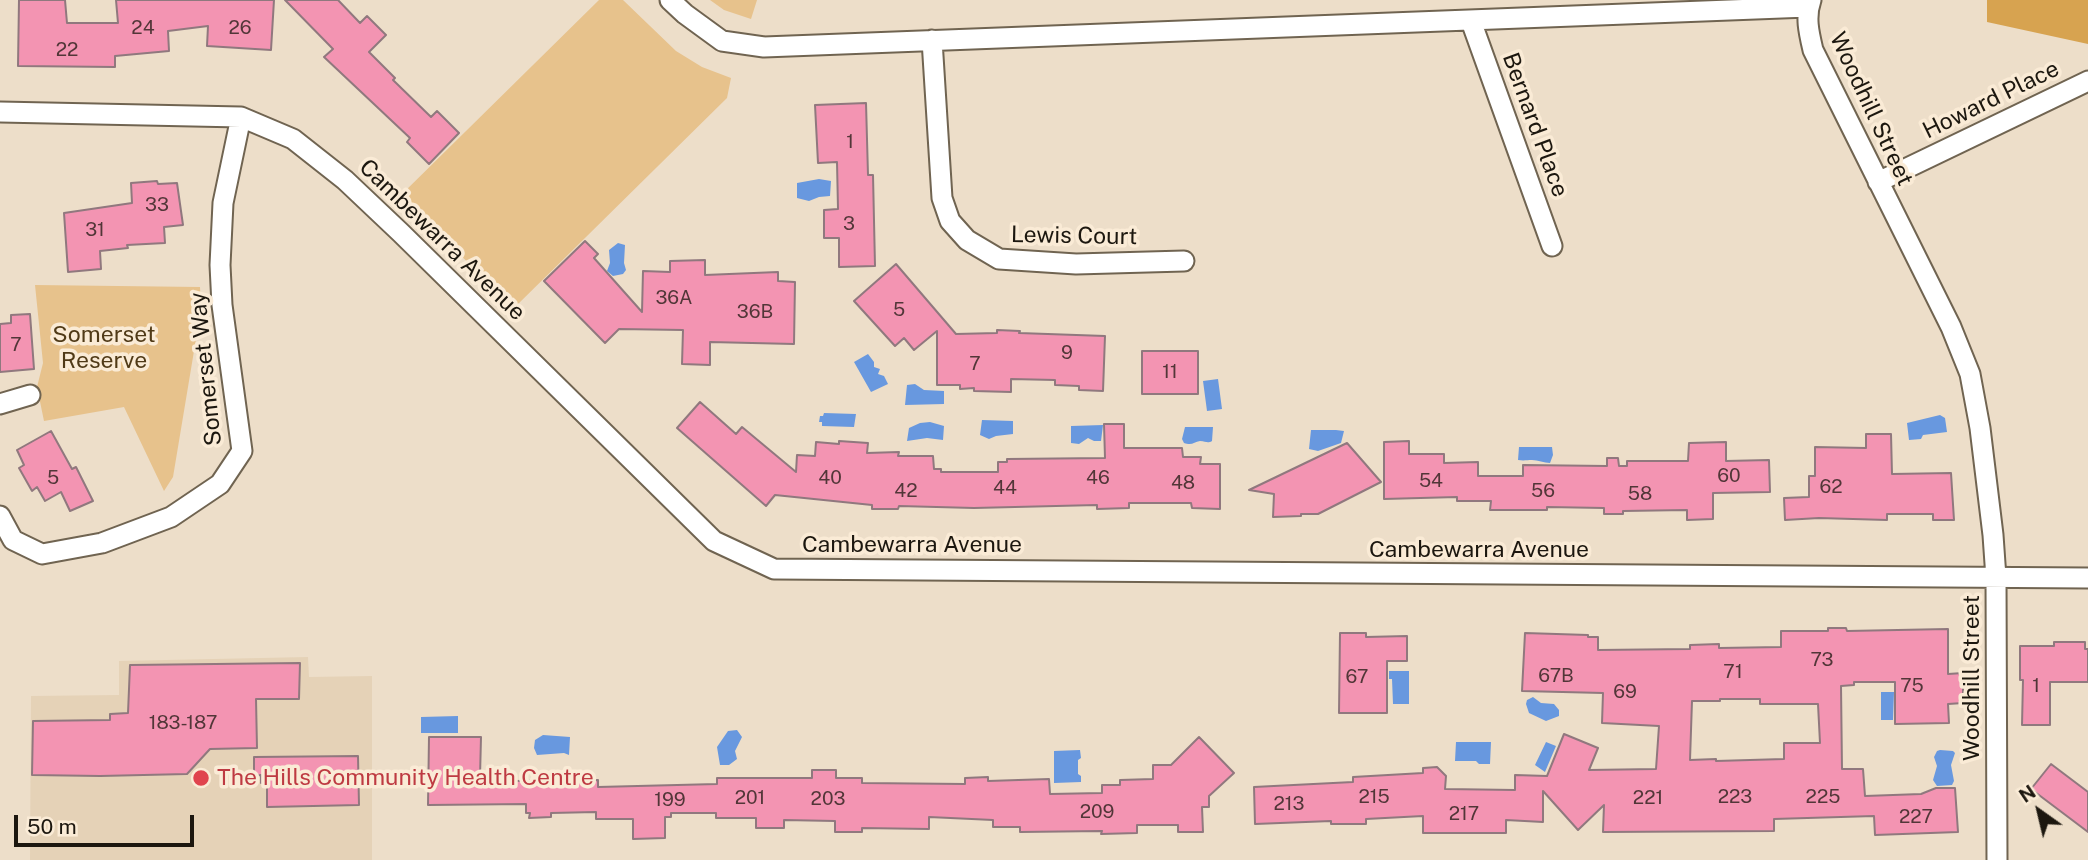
<!DOCTYPE html>
<style>
body{margin:0}
#map{position:relative;width:2088px;height:860px;overflow:hidden;background:#eddec9;font-family:"Public Sans",sans-serif}
canvas{display:block}
.north{position:absolute;left:2004px;top:776px;width:70px;height:70px;-webkit-text-stroke:5px #faebd6;paint-order:stroke;rotate:326deg;font-size:19px;font-weight:700;line-height:28px;text-align:center;color:#1c170f}
.north::after{content:'';display:block;margin:auto;width:24px;height:32px;background:#1c170f;clip-path:polygon(50% 0,100% 100%,50% 72%,0 100%)}
.scale{position:absolute;left:14px;top:815px;width:180px;height:32px;box-sizing:border-box;border:4px solid #1c170f;border-top:0;padding-left:9px;font-size:21px;line-height:24px;white-space:nowrap;color:#1c170f;-webkit-text-stroke:5px #faebd6;paint-order:stroke}
</style>
<div id="map">
<canvas width="2088" height="860"></canvas>
<div class="north">N</div>
<div class="scale">50 m</div>
</div>
<script>
const g = document.querySelector('canvas').getContext('2d');
g.lineJoin = 'round';
function fill(path, color) {
  g.fillStyle = color;
  g.fill(path, 'evenodd');
}
function strokePath(path, color, width, dash) {
  g.strokeStyle = color;
  g.lineWidth = width;
  g.lineCap = dash ? 'butt' : 'round';
  g.setLineDash(dash || []);
  g.stroke(path);
}
function label(font, color, halo, rows, align = 'center') {
  g.font = font + ' "Public Sans",sans-serif';
  g.lineWidth = 7;
  g.setLineDash([]);
  g.textBaseline = 'middle';
  g.strokeStyle = halo;
  g.fillStyle = color;
  for (const [text, x, y, turn = 0] of rows) {
    g.save();
    g.translate(x, y);
    g.rotate((+turn || 0) * Math.PI / 180);
    g.textAlign = isNaN(turn) ? turn : align;
    if (halo) g.strokeText(text, 0, 0);
    g.fillText(text, 0, 0);
    g.restore();
  }
}
fill(new Path2D(`
 M 308,657 L 309,677 L 372,676 L 372,860 L 30,860 L 31,696 L 119,695 L 119,661 Z`), '#e5d2b7');
fill(new Path2D(`
 M 599,0 L 623,0 L 676,51 L 702,67 L 731,78 L 727,98 L 515,307 L 399,197 Z
 M 710,0 L 757,0 L 751,19 L 724,10 Z
 M 35,285 L 200,287 L 201,309 L 173,477 L 164,491 L 124,407 L 44,421 L 37,387 L 43,363 Z`), '#e7c28c');
fill(new Path2D(`
 M 1987,0 L 2088,0 L 2088,44 L 1987,22 Z`), '#d7a350');
fill(new Path2D(`
 M 819,179 L 831,181 L 830,196 L 819,197 L 809,201 L 797,198 L 797,183 Z
 M 618,243 L 625,245 L 624,263 L 626,270 L 623,274 L 613,276 L 607,271 L 610,263 L 609,250 Z
 M 868,354 L 874,362 L 874,367 L 880,369 L 878,374 L 884,376 L 888,384 L 871,392 L 854,362 Z
 M 1218,379 L 1222,409 L 1207,411 L 1203,381 Z
 M 915,384 L 924,390 L 944,391 L 944,404 L 905,405 L 907,385 Z
 M 824,413 L 856,414 L 854,427 L 822,426 L 822,422 L 819,422 L 820,416 L 823,416 Z
 M 1940,415 L 1945,418 L 1947,432 L 1923,435 L 1921,439 L 1909,440 L 1907,423 Z
 M 982,420 L 1013,421 L 1013,434 L 996,436 L 989,439 L 980,435 Z
 M 930,422 L 944,426 L 943,440 L 927,438 L 907,441 L 909,428 L 920,423 Z
 M 1103,425 L 1101,441 L 1094,441 L 1088,438 L 1079,444 L 1071,443 L 1071,426 Z
 M 1185,427 L 1213,427 L 1212,441 C 1207,444 1206,441 1200,441 C 1194,442 1192,446 1184,443 L 1182,439 Z
 M 1311,430 L 1336,430 L 1344,431 L 1341,443 L 1318,451 L 1309,449 Z
 M 1519,447 L 1552,447 L 1553,455 L 1550,463 C 1544,463 1538,460 1532,460 C 1527,460 1524,461 1518,460 Z
 M 1389,671 L 1409,671 L 1409,704 L 1393,704 L 1392,679 L 1389,679 Z
 M 1881,692 L 1894,692 L 1893,720 L 1881,720 Z
 M 1533,697 L 1541,703 L 1554,704 L 1559,710 L 1559,716 L 1546,721 L 1529,713 L 1526,704 L 1527,700 Z
 M 458,716 L 458,733 L 421,733 L 421,717 Z
 M 737,730 L 742,737 L 735,751 L 737,759 L 729,765 L 720,765 L 717,747 L 728,731 Z
 M 543,735 L 570,737 L 569,755 L 564,753 L 537,755 L 534,748 L 535,740 Z
 M 1456,742 L 1491,742 L 1490,764 L 1479,764 L 1476,761 L 1455,761 Z
 M 1546,742 L 1556,746 L 1545,772 L 1535,765 Z
 M 1080,750 L 1081,758 L 1078,760 L 1078,774 L 1081,776 L 1081,782 L 1054,783 L 1054,751 Z
 M 1940,750 L 1953,751 L 1955,753 L 1951,765 L 1954,781 L 1952,785 L 1937,786 L 1933,780 L 1937,766 L 1934,757 L 1937,751 Z`), '#6898df');
const building = new Path2D(`
 M 19,0 L 65,0 L 67,23 L 118,23 L 116,0 L 274,0 L 271,50 L 207,46 L 208,26 L 168,31 L 169,51 L 115,56 L 115,67 L 18,66 Z
 M 285,0 L 338,0 L 360,23 L 367,16 L 386,35 L 369,52 L 395,78 L 393,80 L 431,117 L 437,111 L 459,133 L 429,164 L 407,142 L 410,138 L 324,57 L 333,49 Z
 M 866,103 L 868,175 L 873,175 L 875,266 L 839,267 L 839,238 L 824,238 L 824,210 L 838,209 L 837,162 L 818,163 L 815,105 Z
 M 157,181 L 158,184 L 177,183 L 183,225 L 164,227 L 165,243 L 127,245 L 128,248 L 100,251 L 101,269 L 68,272 L 64,213 L 132,203 L 131,183 Z
 M 585,241 L 598,254 L 594,258 L 642,312 L 643,271 L 670,272 L 670,261 L 705,260 L 705,275 L 778,272 L 778,281 L 795,282 L 794,344 L 710,342 L 710,365 L 682,364 L 683,330 L 619,329 L 605,343 L 544,281 Z
 M 896,264 L 956,334 L 997,333 L 997,330 L 1020,331 L 1019,333 L 1105,336 L 1103,391 L 1079,390 L 1079,386 L 1055,385 L 1055,380 L 1011,379 L 1011,392 L 974,391 L 974,388 L 960,389 L 960,385 L 937,385 L 937,331 L 914,350 L 904,338 L 895,346 L 854,301 Z
 M 30,314 L 34,369 L 0,372 L 0,324 L 11,323 L 11,315 Z
 M 1142,351 L 1198,351 L 1198,394 L 1142,394 Z
 M 700,402 L 736,434 L 742,427 L 796,472 L 797,455 L 815,456 L 816,442 L 839,444 L 839,441 L 868,443 L 867,453 L 899,452 L 898,456 L 933,456 L 934,469 L 941,469 L 941,472 L 998,472 L 998,462 L 1007,462 L 1007,459 L 1105,458 L 1104,424 L 1124,424 L 1124,448 L 1182,448 L 1183,457 L 1201,457 L 1200,464 L 1220,464 L 1220,509 L 1192,508 L 1191,503 L 1129,503 L 1129,508 L 1097,509 L 1097,505 L 974,508 L 899,506 L 898,509 L 872,509 L 872,505 L 775,495 L 766,506 L 677,428 Z
 M 51,431 L 72,469 L 76,467 L 93,501 L 70,511 L 61,492 L 45,501 L 37,487 L 32,491 L 19,468 L 24,465 L 17,450 Z
 M 1866,434 L 1891,434 L 1892,474 L 1951,473 L 1954,520 L 1933,520 L 1933,514 L 1887,514 L 1887,520 L 1819,518 L 1785,520 L 1784,498 L 1809,497 L 1809,476 L 1815,476 L 1815,447 L 1866,448 Z
 M 1409,441 L 1409,454 L 1444,454 L 1444,463 L 1478,462 L 1478,476 L 1523,476 L 1523,465 L 1607,466 L 1607,458 L 1618,458 L 1619,466 L 1627,466 L 1627,461 L 1688,461 L 1689,443 L 1726,442 L 1726,461 L 1769,460 L 1770,492 L 1713,493 L 1713,519 L 1687,520 L 1687,510 L 1623,511 L 1623,514 L 1604,514 L 1604,508 L 1547,507 L 1547,510 L 1490,510 L 1491,501 L 1457,501 L 1457,497 L 1384,499 L 1384,442 Z
 M 1347,443 L 1381,482 L 1318,514 L 1301,514 L 1301,516 L 1273,517 L 1274,494 L 1249,490 Z
 M 1828,628 L 1846,628 L 1847,631 L 1948,629 L 1948,674 L 1963,673 L 1963,703 L 1948,704 L 1949,723 L 1895,724 L 1895,682 L 1854,682 L 1854,685 L 1841,686 L 1842,769 L 1863,769 L 1865,796 L 1921,794 L 1936,788 L 1955,788 L 1958,832 L 1875,835 L 1874,816 L 1774,819 L 1774,831 L 1603,832 L 1604,805 L 1578,830 L 1543,791 L 1543,822 L 1506,820 L 1506,833 L 1423,833 L 1423,816 L 1366,819 L 1366,824 L 1331,824 L 1331,821 L 1255,824 L 1254,787 L 1353,782 L 1353,777 L 1423,773 L 1423,768 L 1437,767 L 1446,776 L 1445,789 L 1515,790 L 1515,775 L 1547,776 L 1564,734 L 1598,748 L 1589,770 L 1656,769 L 1659,726 L 1602,723 L 1603,693 L 1522,691 L 1525,633 L 1588,635 L 1588,637 L 1598,637 L 1598,650 L 1690,649 L 1690,645 L 1719,644 L 1719,648 L 1781,647 L 1781,631 L 1828,631 ZM 1720,699 L 1760,699 L 1760,704 L 1818,704 L 1820,743 L 1784,743 L 1784,759 L 1716,761 L 1716,759 L 1690,760 L 1692,701 L 1720,701 Z
 M 1340,633 L 1366,633 L 1366,637 L 1407,636 L 1407,661 L 1387,661 L 1387,713 L 1339,713 Z
 M 2054,642 L 2085,642 L 2085,649 L 2088,649 L 2088,682 L 2050,682 L 2050,725 L 2022,725 L 2023,680 L 2020,680 L 2020,646 L 2054,646 Z
 M 300,663 L 299,699 L 256,699 L 257,748 L 210,749 L 187,774 L 100,776 L 32,775 L 33,721 L 110,720 L 110,714 L 128,713 L 130,665 Z
 M 429,737 L 481,737 L 480,777 L 513,777 L 513,781 L 598,780 L 598,787 L 717,784 L 717,778 L 812,778 L 812,770 L 836,770 L 836,778 L 862,778 L 862,783 L 965,784 L 965,778 L 988,777 L 988,781 L 1049,779 L 1050,794 L 1102,793 L 1102,785 L 1120,785 L 1120,780 L 1153,779 L 1153,765 L 1171,765 L 1199,737 L 1234,773 L 1209,796 L 1209,807 L 1202,807 L 1203,832 L 1178,832 L 1178,825 L 1137,825 L 1137,833 L 1101,834 L 1102,831 L 1020,832 L 1020,827 L 993,827 L 993,820 L 929,817 L 929,829 L 862,828 L 862,832 L 835,832 L 835,821 L 784,820 L 784,828 L 756,828 L 756,818 L 716,818 L 716,813 L 671,813 L 671,817 L 665,817 L 665,838 L 633,839 L 633,819 L 596,819 L 596,812 L 551,813 L 551,817 L 529,818 L 530,813 L 526,813 L 526,804 L 428,805 Z
 M 358,756 L 359,805 L 267,807 L 267,783 L 261,783 L 261,775 L 254,776 L 254,757 Z
 M 2051,764 L 2088,792 L 2088,832 L 2031,789 Z`);
fill(building, '#f394b2');
strokePath(building, '#90787e', 2);
const minor = new Path2D(`
 M 670,0 L 685,14 L 722,41 L 764,47 L 1808,7
 M 1811,0 C 1805,17 1809,33 1813,50 L 1951,327 L 1970,374 L 1980,428 L 1993,535 L 1996,578 L 1997,860
 M 1471,21 L 1552,246
 M 932,40 L 942,198 L 950,221 L 967,240 L 999,259 L 1076,264 L 1184,261
 M 0,112 L 241,117 L 293,139 L 345,180 L 401,233 L 714,541 L 774,569 L 2088,578
 M 1878,182 L 2088,81
 M 0,404 L 30,395
 M 0,516 L 13,540 L 42,554 L 102,543 L 171,517 L 220,484 L 242,451 L 222,305 L 220,265 L 223,203 L 241,117`);
strokePath(minor, '#706451', 23);
strokePath(minor, '#fff', 19);
for (const [x, y, r, color] of [
 [201,778,9,"#e0444e"]
]) {
  const dot = new Path2D();
  dot.arc(x, y, r, 0, 2 * Math.PI);
  g.fillStyle = color;
  g.fill(dot);
  strokePath(dot, '#faebd6', 2.5);
}
label('19px', '#523638', null, [
 ["24",143,28],
 ["26",240,28],
 ["22",67,50],
 ["1",850,142],
 ["33",157,205],
 ["3",849,224],
 ["31",95,230],
 ["36A",674,298],
 ["5",899,310],
 ["36B",755,312],
 ["7",16,345],
 ["9",1067,353],
 ["7",975,364],
 ["11",1170,372],
 ["60",1729,476],
 ["5",53,478],
 ["40",830,478],
 ["46",1098,478],
 ["54",1431,481],
 ["48",1183,483],
 ["62",1831,487],
 ["44",1005,488],
 ["42",906,491],
 ["56",1543,491],
 ["58",1640,494],
 ["73",1822,660],
 ["71",1733,672],
 ["67B",1556,676],
 ["67",1357,677],
 ["75",1912,686],
 ["1",2036,686],
 ["69",1625,692],
 ["183-187",183,723],
 ["215",1374,797],
 ["223",1735,797],
 ["225",1823,797],
 ["201",750,798],
 ["221",1648,798],
 ["203",828,799],
 ["199",670,800],
 ["213",1289,804],
 ["209",1097,812],
 ["217",1464,814],
 ["227",1916,817]
]);
label('23px', '#1c170f', '#faebd6', [
 ["Howard Place",1991,100,-26],
 ["Woodhill Street",1871,109,65],
 ["Bernard Place",1535,125,70],
 ["Lewis Court",1074,236,1],
 ["Cambewarra Avenue",442,240,44],
 ["Somerset Way",206,369,-96],
 ["Cambewarra Avenue",912,545],
 ["Cambewarra Avenue",1479,550],
 ["Woodhill Street",1972,678,-90]
]);
label('23px', '#503a17', '#faebd6', [
 ["Somerset",104,335],
 ["Reserve",104,361]
]);
label('23px', '#be3a42', '#faebd6', [
 ["The Hills Community Health Centre",217,778]
], 'left');
</script>
